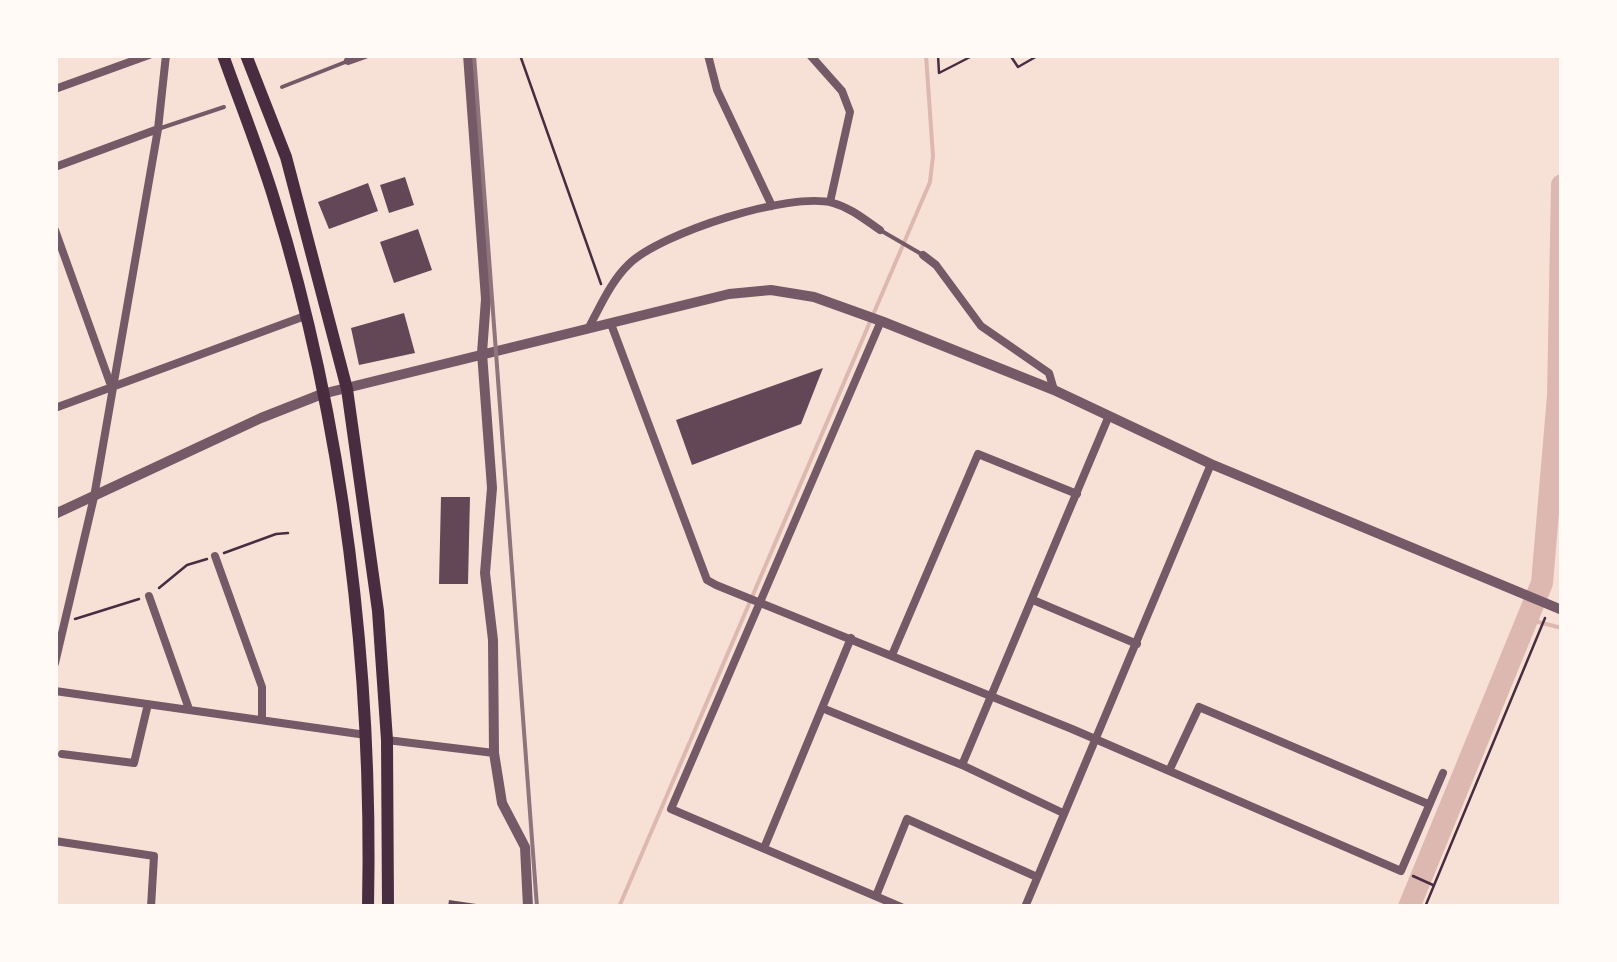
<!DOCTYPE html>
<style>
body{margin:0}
#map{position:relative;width:1617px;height:962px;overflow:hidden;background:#f7e1d7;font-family:"Times New Roman",serif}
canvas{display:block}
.frame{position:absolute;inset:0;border:58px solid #fffaf5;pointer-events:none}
</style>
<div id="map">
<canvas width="1617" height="962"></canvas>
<div class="frame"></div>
</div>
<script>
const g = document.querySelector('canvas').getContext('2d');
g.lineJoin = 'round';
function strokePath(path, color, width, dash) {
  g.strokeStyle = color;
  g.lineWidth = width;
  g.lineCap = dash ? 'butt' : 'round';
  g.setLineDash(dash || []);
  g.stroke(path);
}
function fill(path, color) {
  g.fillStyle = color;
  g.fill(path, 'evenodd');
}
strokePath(new Path2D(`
 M 1526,619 L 1562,628
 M 619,907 L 930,182 L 933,156 L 926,55`), '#dcb8b0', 4);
strokePath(new Path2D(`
 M 1409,907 L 1542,583 L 1558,396 L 1562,185`), '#dcb8b0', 22);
fill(new Path2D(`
 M 405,177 L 414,205 L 389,213 L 380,185 Z
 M 368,183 L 378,211 L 329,229 L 318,202 Z
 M 418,229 L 432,270 L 394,283 L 380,242 Z
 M 404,313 L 415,353 L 359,365 L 351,328 Z
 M 823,368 L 801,424 L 692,465 L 676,420 Z
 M 441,497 L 470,497 L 468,584 L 439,584 Z
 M 449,900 L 483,905 L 483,907 L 448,907 Z`), '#644757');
strokePath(new Path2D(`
 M 520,55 L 601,284
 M 938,55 L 939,73 L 974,55
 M 1010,55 L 1018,67 L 1039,55
 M 224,553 L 276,534 L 288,533
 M 159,588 L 187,565 L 207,559
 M 75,619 L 139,599
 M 1413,876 L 1433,885
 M 1425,907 L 1545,618`), '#4a2c40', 2.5);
strokePath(new Path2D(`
 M 282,87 L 348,61
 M 158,129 L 224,107
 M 880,230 L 923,255`), '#755966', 4);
strokePath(new Path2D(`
 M 708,55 L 717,90 L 772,206
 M 810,55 L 842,91 L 850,112 L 830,202
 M 348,61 L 365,55
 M 55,89 L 149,55
 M 55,167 L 158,129
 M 55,230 L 110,383
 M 923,255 L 936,265 L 981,326 L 1049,373 L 1054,390
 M 881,321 L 671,809 L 901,907
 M 611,324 L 707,580 L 716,585 L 1072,729 L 1401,871 L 1443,773
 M 588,329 C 600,307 611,281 629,264 C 661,233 790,191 833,203 C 851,208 865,220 880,230
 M 55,408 L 305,316
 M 215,556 L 262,687 L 262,719
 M 149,596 L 189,709
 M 1033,600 L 1137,644
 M 892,655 L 978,454 L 1077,494
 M 55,663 L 94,497 L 158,129 L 166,55
 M 55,691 L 366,735
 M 822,708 L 962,765 L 1063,813
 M 387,740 L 494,753
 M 62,754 L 134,763 L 148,704
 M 962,765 L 1108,418
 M 1169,771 L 1199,707 L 1428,804
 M 55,841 L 154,856 L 151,907
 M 764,848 L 851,638
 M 876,896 L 907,819 L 1037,877
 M 1025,907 L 1211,464`), '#755966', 8);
strokePath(new Path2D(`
 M 468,55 L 486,299 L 482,353 L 492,488 L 485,573 L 493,640 L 494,753 L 502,803 L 525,847 L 528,907
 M 55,514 L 261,418 L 322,394 L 729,294 L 771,290 L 814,297 L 881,321 L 1054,390 L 1211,464 L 1562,610`), '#755966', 10);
strokePath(new Path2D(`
 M 223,55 C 240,103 259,150 274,199 C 344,424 373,672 368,907
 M 246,55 L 286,157 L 347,389 L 378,611 L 387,740 L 388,907`), '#4a2c40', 12);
strokePath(new Path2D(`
 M 474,55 L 537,907`), '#8f747c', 4);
</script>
